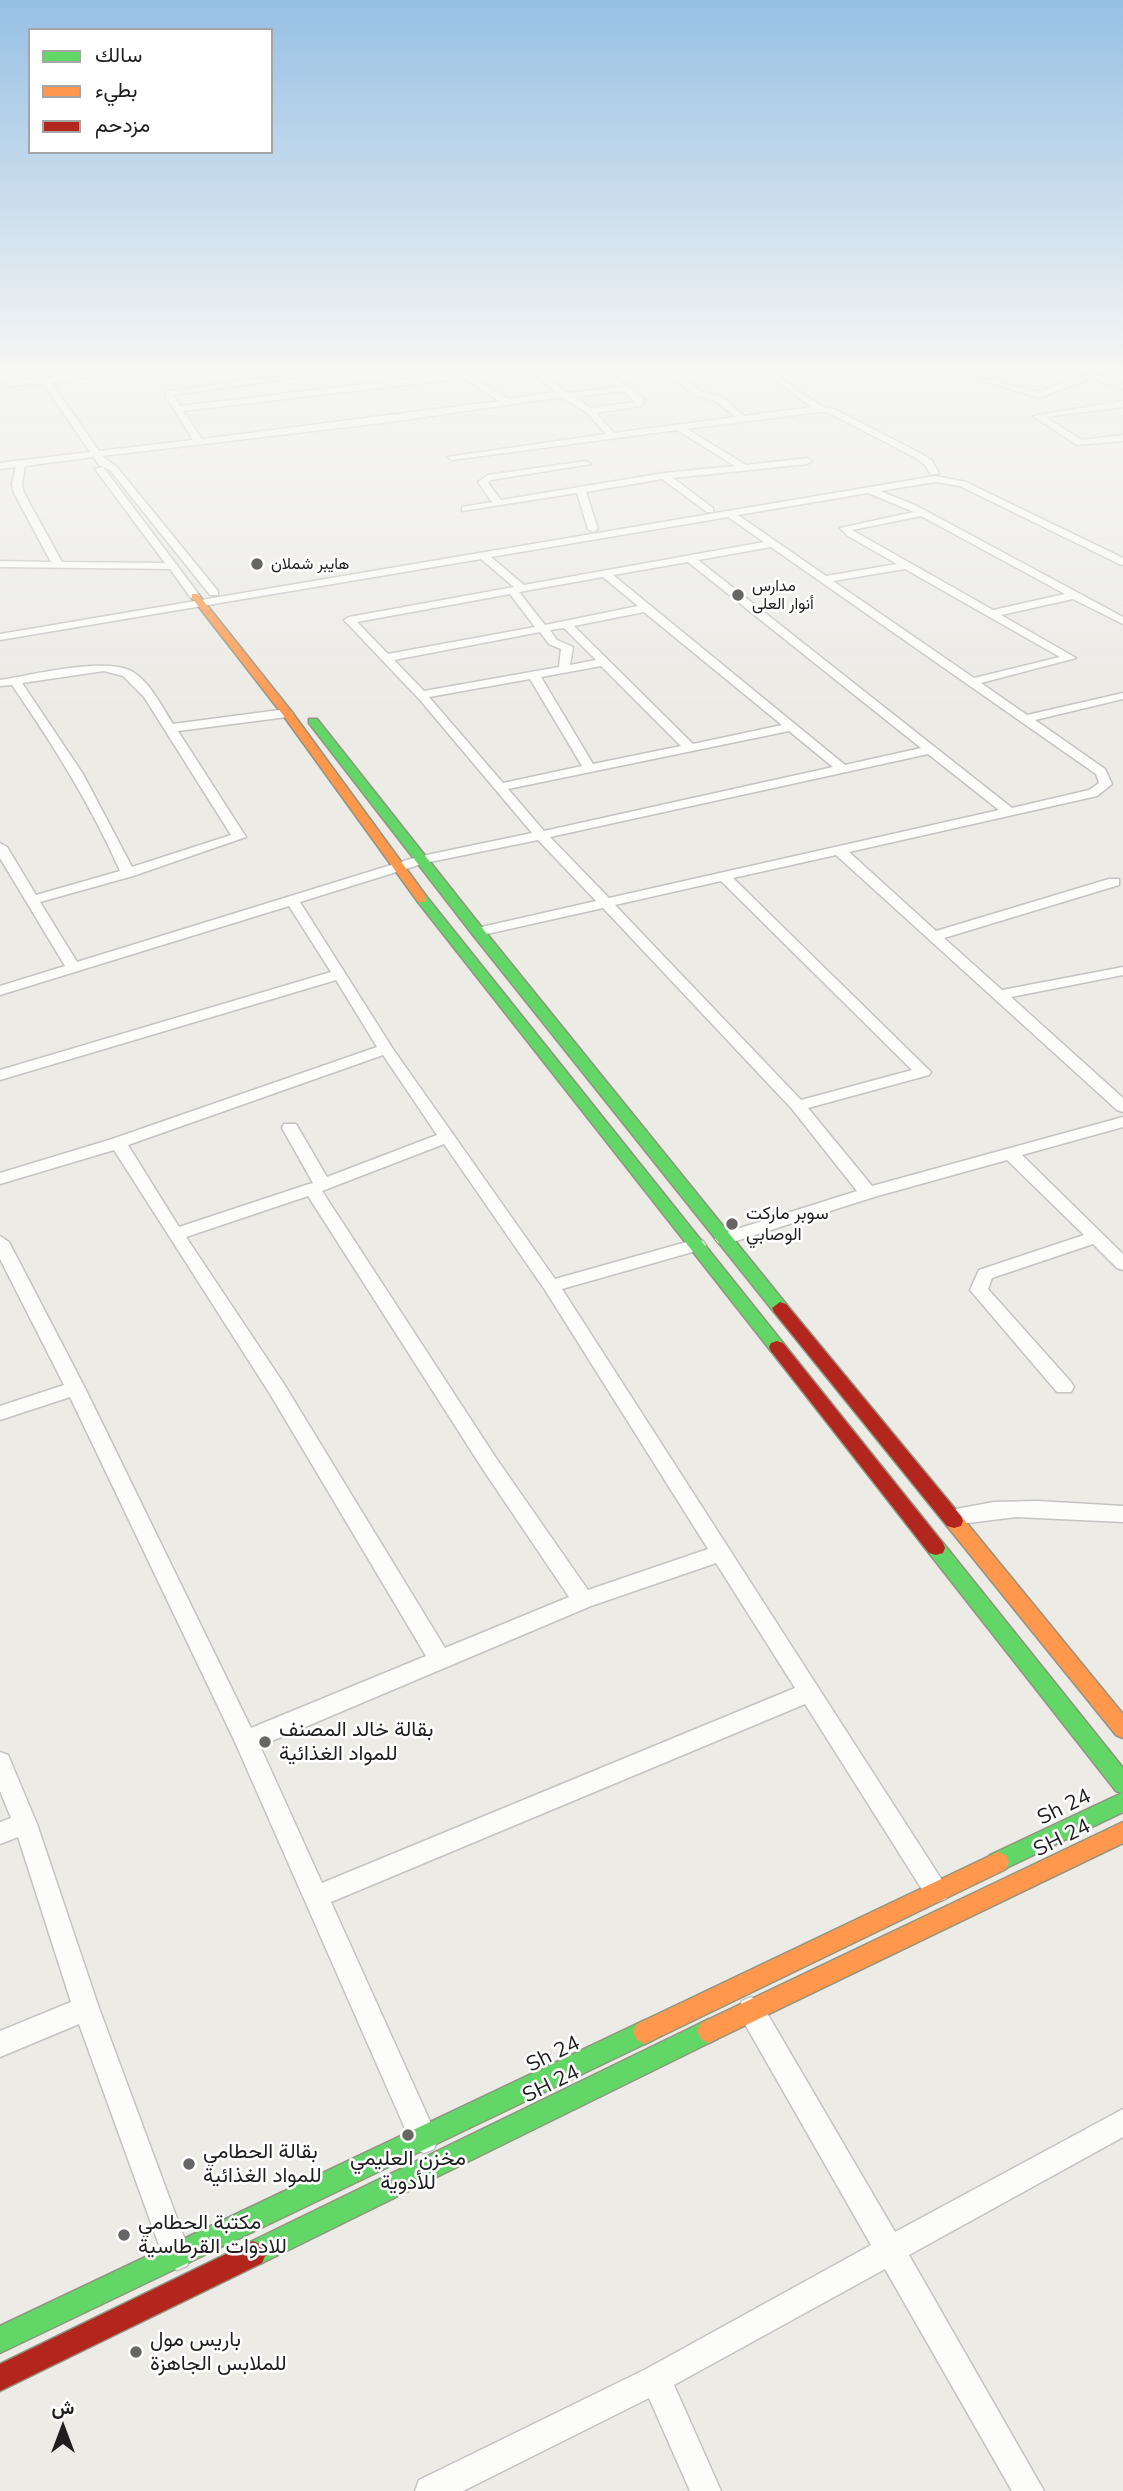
<!DOCTYPE html>
<meta charset="utf-8">
<style>
body{margin:0}
#map{position:relative;width:1123px;height:2491px;overflow:hidden;background:#ecebe6;font-family:Mulish,Vazirmatn,sans-serif}
canvas{display:block}
.legend{position:absolute;left:28px;top:28px;width:245px;height:126px;box-sizing:border-box;background:#fff;border:2px solid #a5a5a5;margin:0;padding:9px 12px;list-style:none;font-size:21px;color:#1e1e1e}
.legend li{display:flex;align-items:center;gap:14px;height:35px}
.legend b{width:35px;border:2px solid #a5a5a5}
.north{position:absolute;left:28px;top:2393px;width:70px;height:70px;-webkit-text-stroke:5px #fff;paint-order:stroke;rotate:0deg;font-size:19px;font-weight:700;line-height:28px;text-align:center;color:#1e1e1e}
.north::after{content:'';display:block;margin:auto;width:24px;height:32px;background:#1e1e1e;clip-path:polygon(50% 0,100% 100%,50% 72%,0 100%)}
</style>
<div id="map">
<canvas width="1123" height="2491"></canvas>
<ul class="legend">
<li><b style="height:9px;background:#63d668"></b>سالك</li>
<li><b style="height:9px;background:#ff974d"></b>بطيء</li>
<li><b style="height:9px;background:#b3261e"></b>مزدحم</li>
</ul>
<div class="north">ش</div>
</div>
<script>
const g = document.querySelector('canvas').getContext('2d');
g.lineJoin = 'round';
function strokePath(path, color, width, dash) {
  g.strokeStyle = color;
  g.lineWidth = width;
  g.lineCap = dash ? 'butt' : 'round';
  g.setLineDash(dash || []);
  g.stroke(path);
}
function fill(path, color) {
  g.fillStyle = color;
  g.fill(path, 'evenodd');
}
function label(font, color, halo, rows, align = 'center') {
  g.font = font + ' Mulish,Vazirmatn,sans-serif';
  g.lineWidth = 5;
  g.setLineDash([]);
  g.textBaseline = 'middle';
  g.strokeStyle = halo;
  g.fillStyle = color;
  for (const [text, x, y, turn = 0] of rows) {
    g.save();
    g.translate(x, y);
    g.rotate((+turn || 0) * Math.PI / 180);
    g.textAlign = isNaN(turn) ? turn : align;
    if (halo) g.strokeText(text, 0, 0);
    g.fillText(text, 0, 0);
    g.restore();
  }
}
const street = new Path2D(`
 M 34,369 L 42,369 L 48,377 L 150,369 L 146,371 L 51,382 L 99,451 L 193,440 L 165,395 L 167,391 L 335,369 L 355,369 L 173,395 L 180,406 L 458,373 L 453,369 L 462,369 L 508,399 L 556,392 L 528,369 L 537,369 L 568,393 L 618,387 L 595,369 L 604,369 L 645,400 L 641,406 L 596,413 L 614,433 L 735,417 L 716,401 L 695,395 L 658,369 L 667,369 L 701,391 L 722,397 L 744,416 L 812,407 L 759,369 L 768,369 L 822,407 L 832,408 L 922,454 L 932,461 L 939,473 L 931,475 L 925,465 L 916,458 L 827,412 L 820,412 L 687,429 L 746,465 L 807,458 L 812,461 L 807,464 L 673,478 L 713,508 L 713,512 L 707,512 L 662,479 L 586,492 L 598,529 L 593,532 L 588,529 L 577,493 L 462,511 L 462,507 L 492,502 L 478,482 L 488,475 L 586,461 L 591,464 L 491,480 L 488,483 L 501,500 L 664,473 L 735,466 L 677,430 L 452,460 L 447,457 L 606,434 L 587,413 L 562,397 L 390,422 L 102,456 L 116,466 L 218,591 L 218,595 L 210,595 L 110,470 L 99,465 L 94,457 L 25,466 L 22,484 L 24,493 L 62,562 L 165,563 L 95,469 L 103,467 L 200,596 L 195,599 L 191,598 L 170,569 L 0,567 L 0,561 L 51,562 L 14,493 L 12,484 L 16,467 L 0,469 L 0,463 L 90,452 L 43,383 L 0,387 L 0,383 L 40,378 ZM 464,378 L 499,401 L 202,439 L 183,411 ZM 623,391 L 635,402 L 591,408 L 574,397 Z
 M 945,369 C 961,368 974,378 989,379 C 1003,380 1018,369 1033,369 L 999,382 L 1038,392 L 1092,373 L 1123,384 L 1123,389 L 1092,378 L 1039,398 Z
 M 1123,401 L 1123,407 L 1045,417 L 1082,440 L 1123,435 L 1123,441 L 1077,445 L 1033,416 Z
 M 935,476 L 966,482 L 1123,558 L 1123,565 L 1119,564 L 960,486 L 935,482 L 880,491 L 915,505 L 1123,617 L 1123,624 L 1073,599 L 1001,615 L 1076,658 L 981,683 L 1027,715 L 1123,693 L 1123,699 L 1035,720 L 1105,769 L 1112,784 L 1097,796 L 849,852 L 936,931 L 1109,879 L 1119,879 L 1119,885 L 944,938 L 1002,990 L 1123,967 L 1123,975 L 1011,997 L 1123,1098 L 1123,1112 L 1117,1110 L 836,855 L 733,878 L 931,1072 L 929,1075 L 808,1108 L 872,1186 L 1123,1117 L 1123,1127 L 1022,1155 L 1123,1254 L 1123,1270 L 1117,1268 L 1093,1244 L 992,1278 L 988,1289 L 1071,1382 L 1074,1387 L 1071,1392 L 1057,1392 L 970,1290 L 979,1270 L 1084,1235 L 1007,1160 L 874,1197 L 730,1243 L 718,1243 L 715,1239 L 718,1235 L 857,1191 L 792,1109 L 603,908 L 478,936 L 473,935 L 473,929 L 596,901 L 538,840 L 425,863 L 300,902 L 393,1049 L 555,1279 L 697,1239 L 703,1241 L 706,1245 L 703,1249 L 562,1289 L 949,1891 L 946,1899 L 937,1902 L 928,1899 L 805,1704 L 331,1902 L 438,2139 L 434,2149 L 424,2153 L 414,2149 L 235,1742 L 70,1397 L 0,1420 L 0,1406 L 64,1385 L 0,1259 L 0,1236 L 9,1242 L 85,1388 L 251,1728 L 426,1656 L 270,1394 L 114,1150 L 0,1184 L 0,1173 L 112,1139 L 377,1047 L 336,980 L 0,1080 L 0,1070 L 331,972 L 289,906 L 0,995 L 0,986 L 65,966 L 0,858 L 0,843 L 7,847 L 36,895 L 120,871 C 91,805 53,745 12,685 L 0,686 L 0,680 C 33,675 99,658 129,670 C 148,678 162,707 173,724 L 287,709 L 293,713 L 287,717 L 178,731 L 246,837 L 133,876 L 40,902 L 77,962 L 417,857 L 532,833 L 420,700 L 344,620 L 349,617 L 514,587 L 481,559 L 0,640 L 0,634 ZM 868,493 L 914,512 L 840,528 L 848,536 L 897,564 L 826,576 L 738,515 ZM 921,516 L 1065,594 L 993,610 L 852,530 ZM 728,517 L 764,542 L 524,585 L 491,557 ZM 771,547 L 1096,774 L 1099,783 L 1089,790 L 1012,808 L 698,560 ZM 688,562 L 921,748 L 845,765 L 613,575 ZM 905,569 L 1060,657 L 974,678 L 833,581 ZM 603,577 L 638,606 L 545,625 L 519,592 ZM 510,594 L 535,627 L 388,654 L 357,622 ZM 644,612 L 782,725 L 693,744 L 574,626 ZM 564,628 L 596,660 L 570,665 L 573,647 L 557,640 L 550,630 ZM 540,632 L 549,644 L 561,649 L 559,667 L 424,691 L 394,660 ZM 601,666 L 681,746 L 593,764 L 541,677 ZM 104,671 L 123,676 L 144,697 L 231,835 L 132,867 L 83,774 L 22,683 ZM 530,679 L 582,766 L 503,783 L 429,697 ZM 789,731 L 833,767 L 544,831 L 508,789 ZM 928,754 L 999,810 L 609,898 L 550,837 ZM 721,881 L 912,1070 L 801,1100 L 615,905 ZM 383,1055 L 437,1135 L 327,1177 L 296,1124 L 284,1124 L 282,1128 L 313,1183 L 306,1185 L 179,1227 L 128,1145 ZM 444,1144 L 545,1290 L 708,1549 L 588,1590 L 496,1458 L 322,1191 ZM 308,1196 L 482,1468 L 569,1597 L 445,1648 L 284,1384 L 186,1237 ZM 716,1563 L 795,1688 L 322,1883 L 260,1746 L 591,1606 Z
 M 1037,1501 L 1123,1506 L 1123,1522 L 1016,1517 L 952,1525 L 945,1523 L 942,1517 L 945,1511 L 994,1502 Z
 M 0,1752 L 8,1755 L 37,1824 L 99,2008 L 191,2256 L 187,2266 L 177,2270 L 167,2266 L 163,2256 L 79,2024 L 0,2057 L 0,2031 L 71,2002 L 18,1837 L 0,1844 L 0,1822 L 11,1818 L 0,1791 Z
 M 751,1997 L 760,2001 L 895,2232 L 1123,2109 L 1123,2137 L 909,2255 L 1044,2491 L 1012,2491 L 885,2269 L 674,2385 L 721,2491 L 690,2491 L 649,2398 L 463,2491 L 415,2491 L 419,2480 L 646,2369 L 871,2245 L 742,2019 L 738,2010 L 742,2001 Z`);
const fast = new Path2D(`
 M 309,719 L 317,719 L 483,929 L 786,1304 L 788,1308 L 786,1312 L 774,1312 L 473,935 L 309,723 Z
 M 422,895 L 426,896 L 783,1343 L 785,1347 L 783,1351 L 771,1351 L 418,902 L 418,896 Z
 M 936,1541 L 943,1543 L 1123,1768 L 1123,1812 L 998,1872 L 990,1869 L 987,1862 L 990,1855 L 1122,1793 L 1116,1791 L 929,1553 L 927,1548 L 929,1543 Z
 M 709,2019 L 717,2023 L 721,2031 L 717,2039 L 262,2263 L 253,2267 L 244,2263 L 240,2254 L 244,2245 Z
 M 645,2020 L 653,2024 L 657,2032 L 653,2040 L 0,2353 L 0,2326 Z`);
const slow = new Path2D(`
 M 192,594 L 198,594 L 291,711 L 426,896 L 426,902 L 418,902 L 283,715 L 192,598 Z
 M 954,1514 L 961,1516 L 1123,1714 L 1123,1738 L 1116,1735 L 947,1526 L 945,1521 L 947,1516 Z
 M 1123,1822 L 1123,1843 L 717,2039 L 709,2043 L 701,2039 L 697,2031 L 701,2023 Z
 M 998,1852 L 1006,1855 L 1009,1862 L 1006,1869 L 653,2040 L 645,2044 L 637,2040 L 633,2032 L 637,2024 Z`);
const jam = new Path2D(`
 M 780,1302 L 786,1304 L 961,1516 L 963,1521 L 961,1526 L 954,1528 L 947,1526 L 774,1312 L 772,1308 Z
 M 777,1341 L 783,1343 L 943,1543 L 945,1548 L 943,1553 L 936,1555 L 929,1553 L 771,1351 L 769,1347 L 771,1343 Z
 M 253,2241 L 262,2245 L 266,2254 L 262,2263 L 0,2391 L 0,2364 Z`);
strokePath(street, '#c3c3c1', 3);
strokePath(fast, '#919480', 3);
strokePath(slow, '#919480', 3);
strokePath(jam, '#919480', 3);
fill(street, '#fcfcfb');
fill(fast, '#63d668');
fill(slow, '#ff974d');
fill(jam, '#b3261e');
const sky = g.createLinearGradient(0, 0, 0, 717);
sky.addColorStop(0, '#96c0e4');
sky.addColorStop(0.51, '#f6f6f4');
sky.addColorStop(1, '#f6f6f400');
g.fillStyle = sky;
g.fillRect(0, 0, 1123, 717);
for (const [x, y, r, color] of [
 [257,564,7,"#666664"],
 [738,595,7,"#666664"],
 [732,1224,7,"#666664"],
 [265,1742,7,"#666664"],
 [408,2135,7,"#666664"],
 [189,2164,7,"#666664"],
 [124,2235,7,"#666664"],
 [136,2352,7,"#666664"]
]) {
  const dot = new Path2D();
  dot.arc(x, y, r, 0, 2 * Math.PI);
  g.fillStyle = color;
  g.fill(dot);
  strokePath(dot, '#fff', 2.5);
}
label('16px', '#1e1e1e', '#fff', [
 ["هايبر شملان",271,564],
 ["مدارس",752,586],
 ["أنوار العلى",752,604]
], 'left');
label('18px', '#1e1e1e', '#fff', [
 ["سوبر ماركت",746,1214],
 ["الوصابي",746,1235]
], 'left');
label('21px', '#1e1e1e', '#fff', [
 ["بقالة خالد المصنف",279,1730],
 ["للمواد الغذائية",279,1754],
 ["بقالة الحطامي",203,2152],
 ["للمواد الغذائية",203,2176],
 ["مخزن العليمي",408,2159,"center"],
 ["للأدوية",408,2183,"center"],
 ["مكتبة الحطامي",138,2223],
 ["للادوات القرطاسية",138,2247],
 ["باريس مول",150,2340],
 ["للملابس الجاهزة",150,2364]
], 'left');
label('21px', '#1e1e1e', '#fff', [
 ["Sh 24",1064,1807,-26],
 ["SH 24",1062,1838,-26],
 ["Sh 24",553,2054,-26],
 ["SH 24",551,2084,-26]
]);
</script>
